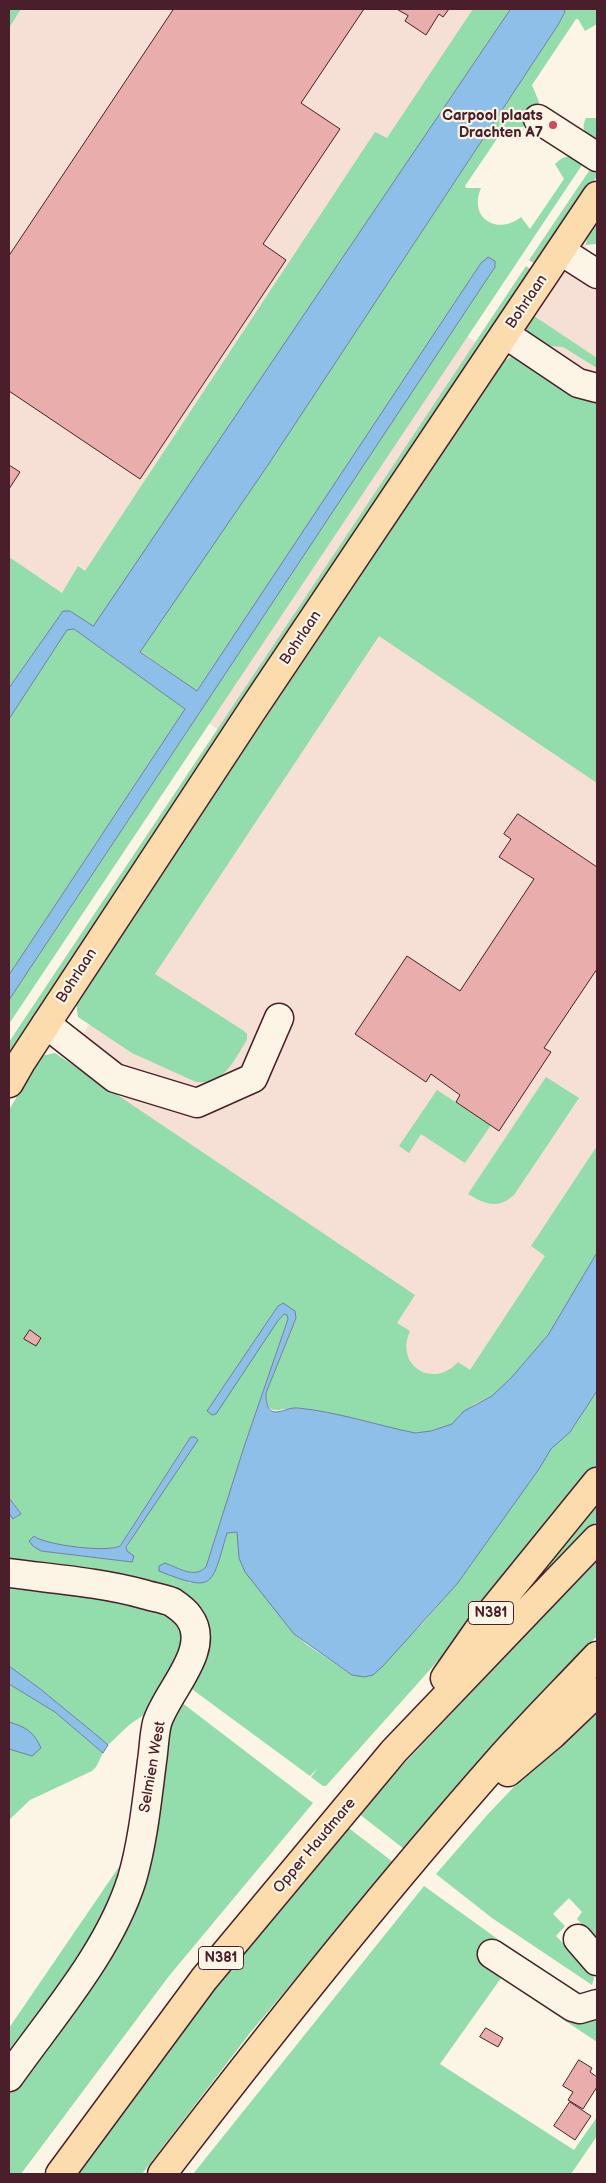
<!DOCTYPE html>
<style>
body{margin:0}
#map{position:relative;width:606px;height:2183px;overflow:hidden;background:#fcf5e5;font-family:"Balsamiq Sans",sans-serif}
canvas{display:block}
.frame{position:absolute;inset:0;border:10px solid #4a1f2b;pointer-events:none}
</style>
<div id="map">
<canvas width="606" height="2183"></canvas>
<div class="frame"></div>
</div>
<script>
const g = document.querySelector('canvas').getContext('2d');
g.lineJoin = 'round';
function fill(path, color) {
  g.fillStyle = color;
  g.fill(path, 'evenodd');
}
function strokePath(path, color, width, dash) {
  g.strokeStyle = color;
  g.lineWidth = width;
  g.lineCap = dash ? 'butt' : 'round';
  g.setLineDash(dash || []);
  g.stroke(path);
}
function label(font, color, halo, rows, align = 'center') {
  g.font = font + ' "Balsamiq Sans",sans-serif';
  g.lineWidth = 4.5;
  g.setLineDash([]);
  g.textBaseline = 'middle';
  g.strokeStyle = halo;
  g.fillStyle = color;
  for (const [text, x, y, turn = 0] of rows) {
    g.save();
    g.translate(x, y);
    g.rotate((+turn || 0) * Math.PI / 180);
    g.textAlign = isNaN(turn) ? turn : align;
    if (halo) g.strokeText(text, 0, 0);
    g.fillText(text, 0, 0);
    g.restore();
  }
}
fill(new Path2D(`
 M 9,9 L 526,9 L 360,264 L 504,361 L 587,236 L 586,245 L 588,251 L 595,258 L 597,255 L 597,1272 L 492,1430 L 19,1137 L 256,757 L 9,579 Z`), '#f6dfd4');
fill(new Path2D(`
 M 9,9 L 21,9 L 9,28 Z
 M 473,9 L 511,9 L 93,627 L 70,611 L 63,611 L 9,688 L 9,557 L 62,593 L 78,566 L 85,571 L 375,132 L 387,138 Z
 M 564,9 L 597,9 L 597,24 L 585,31 L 578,19 L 576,19 L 532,85 L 539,102 L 523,127 L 505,127 L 465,186 L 466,188 L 481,188 C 468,218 497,236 521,217 L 530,229 L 564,179 L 555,164 L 562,158 L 574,155 L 584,162 L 9,1024 L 9,1000 L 495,267 L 495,262 L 481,263 L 197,691 L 140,651 L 268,465 L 558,25 L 565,13 Z
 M 586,118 L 597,118 L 597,142 C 586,136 580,131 586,118 Z
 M 591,168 L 597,168 L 597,176 L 537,265 L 529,260 Z
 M 597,224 L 597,244 L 586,245 L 587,236 Z
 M 526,266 L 533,271 L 9,1060 L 9,1042 Z
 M 534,316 L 597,358 L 597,368 L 563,347 L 537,345 L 526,334 L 527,326 Z
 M 517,354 L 597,395 L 597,783 L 379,636 L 155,974 L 244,1031 L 247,1034 L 247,1040 C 233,1061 225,1085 196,1082 L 132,1053 L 78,1017 L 76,1002 L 504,361 Z
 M 70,628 L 74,629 L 185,709 L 9,975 L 9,719 L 67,630 Z
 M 55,1053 L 415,1295 L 397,1323 L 410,1331 C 394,1365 433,1390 458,1362 L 470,1370 L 545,1256 L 531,1246 L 597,1146 L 597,1253 L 548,1335 L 511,1378 L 492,1396 L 474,1404 L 452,1424 L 431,1431 L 415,1433 L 284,1409 C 269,1413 266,1407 266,1393 L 296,1318 L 283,1303 L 278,1306 L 207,1411 L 277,1322 L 284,1314 L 287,1315 L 288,1319 L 244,1447 L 206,1567 C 194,1579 179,1568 165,1563 L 190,1583 L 216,1569 L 227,1533 L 238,1532 L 278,1613 L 294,1634 L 306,1644 L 352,1675 L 364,1677 L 422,1624 L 457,1584 L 539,1469 L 550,1449 L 570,1432 L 597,1391 L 597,1469 L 558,1519 L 452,1645 L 326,1786 L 323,1786 L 311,1777 L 318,1768 L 310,1776 L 189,1687 L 208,1628 L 9,1564 L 9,1513 L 14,1519 L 21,1514 L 9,1498 L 9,1110 L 41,1056 ZM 191,1437 L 126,1548 L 132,1562 L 41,1551 L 34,1537 C 44,1546 108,1553 120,1546 Z
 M 546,1077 L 579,1098 L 514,1195 C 497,1210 485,1204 468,1194 Z
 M 437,1090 L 491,1125 L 465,1163 L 421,1134 L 409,1153 L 399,1146 Z
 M 597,1494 L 597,1521 L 509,1611 Z
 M 597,1558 L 597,1636 L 436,1811 L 404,1849 L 358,1813 Z
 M 9,1580 L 173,1612 L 188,1635 L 155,1707 L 129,1725 L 108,1745 L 39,1688 L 9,1666 Z
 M 9,1684 L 55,1712 L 103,1753 L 96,1767 L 92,1771 L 30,1800 L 9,1820 Z
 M 597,1700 L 597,1941 L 577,1919 L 582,1912 L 569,1898 L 553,1914 L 565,1926 L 556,1936 L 592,1973 L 594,1978 L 592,1985 L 492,1918 L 436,1874 L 488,1814 Z
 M 181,1702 L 313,1803 L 169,1976 L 21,2174 L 9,2174 L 9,2091 L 104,1960 L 168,1732 Z
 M 346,1826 L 393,1862 L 250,2033 L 142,2174 L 73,2174 L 180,2030 Z
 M 123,1861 L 114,1903 L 9,2062 L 9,2028 Z
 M 424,1886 L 499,1940 L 585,1997 L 597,2011 L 597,2042 L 501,1978 L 440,2064 L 574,2150 L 597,2117 L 597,2136 L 571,2174 L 193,2174 Z`), '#93dcac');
const water = new Path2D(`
 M 511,9 L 564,9 L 565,12 L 558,25 L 268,465 L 140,652 L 197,691 L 481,263 L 488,257 L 495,261 L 495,267 L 9,1000 L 9,975 L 185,709 L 74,629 L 67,630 L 9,719 L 9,688 L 63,611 L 70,611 L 93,626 Z
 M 597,1253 L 597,1391 L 570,1432 L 551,1449 L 539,1469 L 457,1584 L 383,1666 L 373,1675 L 364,1677 L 352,1675 L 294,1634 L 245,1572 L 239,1558 L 237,1532 L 227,1533 C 211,1587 215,1593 159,1571 L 159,1566 L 165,1563 C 179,1568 194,1579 206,1567 L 244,1447 L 288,1319 L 287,1315 L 284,1314 L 277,1322 L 216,1414 L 212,1415 L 207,1411 L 278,1306 L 283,1303 L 295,1311 L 296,1318 L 266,1393 C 266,1399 266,1411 275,1412 C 283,1412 290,1407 298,1408 C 338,1412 376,1425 415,1433 L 431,1431 L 452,1424 L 464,1411 L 492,1396 L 511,1378 L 548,1335 Z
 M 191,1437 L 195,1437 L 198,1440 L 126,1547 L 127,1551 L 134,1556 L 132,1562 L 41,1551 L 33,1546 L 29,1541 L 34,1536 C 44,1545 108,1553 120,1546 Z
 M 9,1498 L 21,1514 L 13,1519 L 9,1513 Z
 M 9,1666 L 39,1688 L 100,1738 L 108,1745 L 103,1753 L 55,1712 L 9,1684 Z
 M 9,1722 C 26,1727 34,1732 41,1748 L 32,1756 L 9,1749 Z`);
fill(water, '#8dbfe9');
strokePath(water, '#727f9d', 1);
const building = new Path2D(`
 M 174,9 L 364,9 L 301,103 L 340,129 L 263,244 L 286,260 L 140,479 L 9,391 L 9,256 Z
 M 397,9 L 449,9 L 443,17 L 439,14 L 426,35 L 405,21 L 408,16 Z
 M 9,465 L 20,472 L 9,489 Z
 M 518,814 L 597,867 L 597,969 L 544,1048 L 551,1052 L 499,1131 L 456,1102 L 460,1095 L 431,1074 L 426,1082 L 355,1034 L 407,956 L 460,991 L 534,879 L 499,857 L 511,839 L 504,834 Z
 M 30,1330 L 41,1338 L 36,1346 L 24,1339 Z
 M 486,2028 L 503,2038 L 498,2047 L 480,2037 Z
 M 579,2060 L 592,2068 L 590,2072 L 597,2077 L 597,2087 L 583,2109 L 568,2100 L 573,2092 L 563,2086 Z
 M 570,2102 L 591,2116 L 575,2140 L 554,2126 Z`);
fill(building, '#e9adac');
strokePath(building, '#4a1f2b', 1);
const minor = new Path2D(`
 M 538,119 L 597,157
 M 561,251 L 597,274
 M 505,334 L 578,383 L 597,388
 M 46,1024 L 115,1078 L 197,1103 L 253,1078 L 279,1018
 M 9,1573 C 53,1579 99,1582 143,1594 C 152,1597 163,1598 172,1602 C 178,1606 185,1611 189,1617 C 213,1649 166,1692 157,1723 C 154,1735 154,1748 152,1761 C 147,1800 143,1841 132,1879 C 109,1952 52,2016 9,2077
 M 578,1939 L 597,1961
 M 492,1954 L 573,2007 L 580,2009 L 597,2004`);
const major = new Path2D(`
 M 9,1083 L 21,1062 L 251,712 L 597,196`);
const highway = new Path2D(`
 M 445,1678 L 489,1615 L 597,1482
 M 508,1772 L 552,1735 L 597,1692
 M 60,2174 L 204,1979 L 394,1751 L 597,1539
 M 162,2174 C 270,2033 381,1894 499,1760 C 530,1725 564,1691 597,1656`);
strokePath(minor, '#4a1f2b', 31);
strokePath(major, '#4a1f2b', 31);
strokePath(highway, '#4a1f2b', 31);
strokePath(minor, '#fcf5e5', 28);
strokePath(major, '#fcdcac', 28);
strokePath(highway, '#fcdcac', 28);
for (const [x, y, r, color] of [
 [553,125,5,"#d1495b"]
]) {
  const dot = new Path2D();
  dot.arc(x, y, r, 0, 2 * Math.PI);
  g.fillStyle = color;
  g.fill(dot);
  strokePath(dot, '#fcf5e5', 2);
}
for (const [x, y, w] of [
 [491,1613,45],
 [221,1958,45]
]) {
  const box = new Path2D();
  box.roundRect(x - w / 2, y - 11.5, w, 23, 4);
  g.fillStyle = '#fcf5e5';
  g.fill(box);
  strokePath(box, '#4a1f2b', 1);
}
label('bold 14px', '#4a1f2b', null, [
 ["N381",491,1613],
 ["N381",221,1958]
]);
label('bold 15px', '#4a1f2b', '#fcf5e5', [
 ["Carpool plaats",543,116],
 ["Drachten A7",543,133]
], 'right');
label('15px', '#4a1f2b', '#fcf5e5', [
 ["Bohrlaan",527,302,-56],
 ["Bohrlaan",301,638,-56],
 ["Bohrlaan",77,976,-57],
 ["Selmien West",153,1767,-80],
 ["Opper Haudmare",315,1846,-50]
]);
</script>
